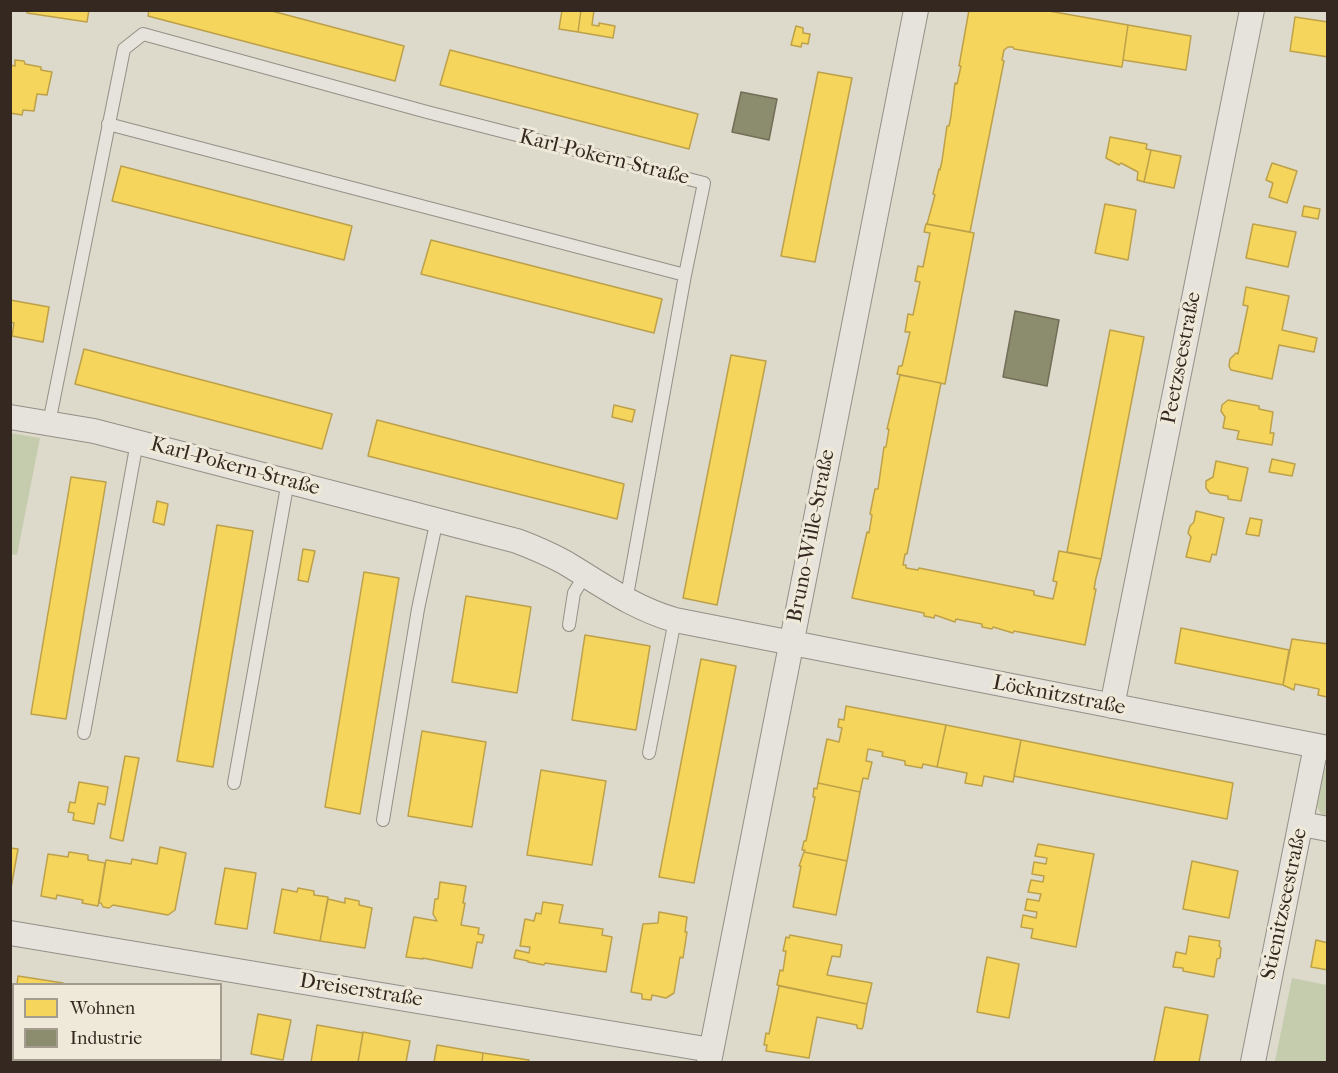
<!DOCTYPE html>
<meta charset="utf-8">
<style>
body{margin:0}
#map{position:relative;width:1338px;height:1073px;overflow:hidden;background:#ddd9cb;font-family:"IM FELL French Canon",serif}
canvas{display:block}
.frame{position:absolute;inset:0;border:12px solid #342820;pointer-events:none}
.legend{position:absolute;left:12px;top:983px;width:210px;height:78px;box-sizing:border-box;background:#eee9d8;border:2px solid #a49c8e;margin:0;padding:8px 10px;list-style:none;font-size:18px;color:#342820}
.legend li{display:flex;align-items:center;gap:12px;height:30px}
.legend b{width:30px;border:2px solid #a49c8e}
</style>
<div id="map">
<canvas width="1338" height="1073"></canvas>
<div class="frame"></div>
<ul class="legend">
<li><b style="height:16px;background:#f6d55c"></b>Wohnen</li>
<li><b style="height:16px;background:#8c8c6e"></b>Industrie</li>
</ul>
</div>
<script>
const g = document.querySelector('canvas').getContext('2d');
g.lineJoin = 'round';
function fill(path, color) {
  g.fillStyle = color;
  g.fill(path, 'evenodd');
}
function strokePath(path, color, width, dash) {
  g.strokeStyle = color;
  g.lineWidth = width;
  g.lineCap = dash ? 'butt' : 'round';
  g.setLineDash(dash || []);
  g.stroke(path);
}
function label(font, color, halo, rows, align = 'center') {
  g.font = font + ' "IM FELL French Canon",serif';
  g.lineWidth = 6;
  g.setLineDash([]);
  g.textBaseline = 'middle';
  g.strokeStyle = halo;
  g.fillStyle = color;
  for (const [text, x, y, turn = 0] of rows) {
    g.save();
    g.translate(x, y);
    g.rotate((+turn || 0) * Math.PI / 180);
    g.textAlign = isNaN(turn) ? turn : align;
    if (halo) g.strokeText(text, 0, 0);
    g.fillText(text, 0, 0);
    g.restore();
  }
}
fill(new Path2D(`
 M 10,433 L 40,438 L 17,555 L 11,554 Z
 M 1327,766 L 1327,819 L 1321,814 L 1315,803 L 1323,771 Z
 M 1292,978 L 1327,985 L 1327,1062 L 1284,1062 L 1275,1061 Z`), '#c5ccae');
const homes = new Path2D(`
 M 27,10 L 89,10 L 87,22 L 27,13 Z
 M 149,10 L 268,10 L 404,46 L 395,81 L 148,16 Z
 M 562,10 L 581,10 L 578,32 L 559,29 Z
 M 581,10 L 594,10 L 592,25 L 599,26 L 599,23 L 615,26 L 613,38 L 578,32 Z
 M 969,10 L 1043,10 L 1128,25 L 1122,67 L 1014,49 L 1013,47 L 1008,47 L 1004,50 L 1002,60 L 1004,61 L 970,232 L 927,224 L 935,195 L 933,194 L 939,169 L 940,170 L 942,161 L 947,126 L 949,126 L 951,116 L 955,83 L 957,84 L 961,66 L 959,66 Z
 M 1295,17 L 1328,22 L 1328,57 L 1290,51 Z
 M 1128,25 L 1191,36 L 1186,70 L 1123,60 Z
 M 796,26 L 803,28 L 803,33 L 810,34 L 808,44 L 802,43 L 801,47 L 791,45 Z
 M 450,50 L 698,114 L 689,149 L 440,85 Z
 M 15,60 L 24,61 L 25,64 L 41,67 L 41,70 L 52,72 L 47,95 L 37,94 L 34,111 L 23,110 L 22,115 L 10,113 L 10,65 L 15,66 Z
 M 818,72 L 852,78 L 815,262 L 781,256 Z
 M 1110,137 L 1147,144 L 1146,149 L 1151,150 L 1144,182 L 1137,180 L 1138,172 L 1121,163 L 1119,165 L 1106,158 Z
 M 1151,150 L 1181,156 L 1174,188 L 1144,182 Z
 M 1272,163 L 1297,171 L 1287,203 L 1269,197 L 1273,183 L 1266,180 Z
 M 121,166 L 352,226 L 344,260 L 112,201 Z
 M 1105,204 L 1136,210 L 1128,260 L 1095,253 Z
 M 1304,206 L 1320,209 L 1318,219 L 1302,216 Z
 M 926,224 L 974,233 L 945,384 L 897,374 L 899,366 L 902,366 L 910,332 L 905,332 L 908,314 L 913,315 L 920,282 L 915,281 L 918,266 L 923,267 L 930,233 L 924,232 Z
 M 1253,224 L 1296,232 L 1288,267 L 1246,258 Z
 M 431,240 L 662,299 L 654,333 L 421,274 Z
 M 1246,287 L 1289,296 L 1282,330 L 1317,338 L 1314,352 L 1279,345 L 1272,379 L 1231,370 L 1229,366 L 1230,359 L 1236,353 L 1238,354 L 1248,306 L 1243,305 Z
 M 10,300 L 49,307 L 43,342 L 12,336 L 14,323 L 10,322 Z
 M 1110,330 L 1144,337 L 1101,559 L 1067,552 Z
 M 84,349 L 332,414 L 322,449 L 75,384 Z
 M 731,355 L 766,361 L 717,605 L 683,598 Z
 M 900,375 L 941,383 L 907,554 L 905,554 L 903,565 L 906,565 L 906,568 L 918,570 L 919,568 L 1034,591 L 1034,595 L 1053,599 L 1057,582 L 1053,581 L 1059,551 L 1101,559 L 1096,578 L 1094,589 L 1096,589 L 1085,645 L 1014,631 L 1013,633 L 993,627 L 992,629 L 982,627 L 982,624 L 956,619 L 955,622 L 935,615 L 934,618 L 924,616 L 924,613 L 852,598 L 867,532 L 869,533 L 872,515 L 870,514 L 875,489 L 878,489 L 884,447 L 886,447 L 889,429 L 887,429 Z
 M 1228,400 L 1259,406 L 1259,409 L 1273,412 L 1270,433 L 1274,433 L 1272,445 L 1237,439 L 1239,431 L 1223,428 L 1225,417 L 1221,411 L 1222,405 Z
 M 614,405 L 635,410 L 632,422 L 612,417 Z
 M 377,420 L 624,484 L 617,519 L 368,456 Z
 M 1272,459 L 1295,464 L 1292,476 L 1269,472 Z
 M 1216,461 L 1248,468 L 1241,501 L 1228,499 L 1228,496 L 1210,493 L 1206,488 L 1206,481 L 1213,477 Z
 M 71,477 L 106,482 L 66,719 L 31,714 Z
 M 157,501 L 168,504 L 164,525 L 153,522 Z
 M 1196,511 L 1224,518 L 1216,555 L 1212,554 L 1210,562 L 1186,557 L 1191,537 L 1188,533 L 1190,526 L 1194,522 Z
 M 1250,518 L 1262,520 L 1259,536 L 1246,534 Z
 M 217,525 L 253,531 L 213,767 L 177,761 Z
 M 303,549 L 315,551 L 308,582 L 298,580 Z
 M 364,572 L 399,578 L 360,814 L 325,807 Z
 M 466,596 L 531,607 L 517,693 L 452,682 Z
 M 1181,628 L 1289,650 L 1283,685 L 1175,663 Z
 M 585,635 L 650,646 L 636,730 L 572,720 Z
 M 1292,639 L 1328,644 L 1327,697 L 1318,695 L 1319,689 L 1295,684 L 1294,690 L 1283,685 Z
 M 701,659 L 736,666 L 694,883 L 659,877 Z
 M 846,706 L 946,725 L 937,767 L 923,764 L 922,768 L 905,765 L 905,761 L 882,756 L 883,752 L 868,749 L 866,761 L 872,762 L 868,779 L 863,778 L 860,792 L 818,783 L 827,739 L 839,742 L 842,728 L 838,727 L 839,719 L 844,720 Z
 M 946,725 L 1021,740 L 1013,782 L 984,776 L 982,786 L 965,783 L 967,773 L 937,767 Z
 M 422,731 L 486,742 L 472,827 L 408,816 Z
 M 1021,740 L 1233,783 L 1227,819 L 1014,776 Z
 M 125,756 L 139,758 L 123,841 L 110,838 Z
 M 541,770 L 606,781 L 592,865 L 527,855 Z
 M 79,782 L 108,787 L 105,805 L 98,803 L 94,824 L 73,820 L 74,813 L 68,812 L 70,802 L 75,803 Z
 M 818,783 L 860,792 L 847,861 L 804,852 L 805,850 L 802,850 L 804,841 L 806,841 L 815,797 L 813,797 L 814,788 L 817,789 Z
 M 1038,844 L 1094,854 L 1076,947 L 1031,938 L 1033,929 L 1021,927 L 1023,915 L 1036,918 L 1037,912 L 1025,910 L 1027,899 L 1039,901 L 1041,894 L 1028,892 L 1031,880 L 1043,882 L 1044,876 L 1032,874 L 1034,862 L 1046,864 L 1047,858 L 1035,856 Z
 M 160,847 L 186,853 L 175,910 L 168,915 L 113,905 L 109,908 L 103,907 L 101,903 L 99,903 L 106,860 L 131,864 L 132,859 L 157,864 Z
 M 10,848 L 18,849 L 11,888 L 10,888 Z
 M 69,852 L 88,855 L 88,860 L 105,863 L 98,906 L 82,903 L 83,900 L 57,895 L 56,899 L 41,896 L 48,854 L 68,857 Z
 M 804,852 L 847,861 L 836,915 L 793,907 L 801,866 L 799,866 Z
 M 1192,861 L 1238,871 L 1229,918 L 1183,909 Z
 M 225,868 L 256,873 L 247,929 L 215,924 Z
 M 440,882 L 466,886 L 463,903 L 465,903 L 461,925 L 479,928 L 478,934 L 484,935 L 482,943 L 477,942 L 472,968 L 423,958 L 423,959 L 406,957 L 414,917 L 437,921 L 433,914 L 435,899 L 438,899 Z
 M 298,888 L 314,891 L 314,895 L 328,897 L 320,941 L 274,933 L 282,889 L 297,892 Z
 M 345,898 L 359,901 L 359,905 L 372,908 L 365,948 L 320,941 L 328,899 L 345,903 Z
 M 543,902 L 563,905 L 559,923 L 603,929 L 602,935 L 612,937 L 606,972 L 545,963 L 544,965 L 528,962 L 528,961 L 514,958 L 516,950 L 529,953 L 530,947 L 520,946 L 525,919 L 534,921 L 536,913 L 541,914 Z
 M 659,912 L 687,917 L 685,932 L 687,932 L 683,958 L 680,957 L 674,993 L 666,998 L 652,995 L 651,1000 L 642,999 L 642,994 L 631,992 L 643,924 L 658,923 Z
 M 790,935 L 842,945 L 840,957 L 832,956 L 827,975 L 872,983 L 867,1004 L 777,985 L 780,970 L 783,971 L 786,951 L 783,951 L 786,937 L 789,938 Z
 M 1189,936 L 1220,941 L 1219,946 L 1221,948 L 1220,958 L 1217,959 L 1214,977 L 1183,971 L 1183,968 L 1173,967 L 1176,952 L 1186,954 Z
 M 1316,940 L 1328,943 L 1328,970 L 1311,967 Z
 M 987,957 L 1019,964 L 1009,1018 L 977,1012 Z
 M 18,976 L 63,983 L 63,984 L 17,984 Z
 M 779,986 L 867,1004 L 863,1027 L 862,1029 L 857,1028 L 857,1025 L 817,1017 L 809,1058 L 766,1051 L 767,1045 L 764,1045 L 766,1033 L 769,1034 Z
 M 1165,1007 L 1208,1015 L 1199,1062 L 1154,1062 Z
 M 258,1014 L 291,1020 L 283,1060 L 251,1054 Z
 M 317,1025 L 363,1033 L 358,1062 L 311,1062 Z
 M 363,1032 L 410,1041 L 406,1062 L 358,1062 Z
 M 437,1045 L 483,1053 L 482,1062 L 434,1062 Z
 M 483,1053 L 529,1060 L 528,1062 L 482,1062 Z
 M 51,1060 L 74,1060 L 74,1062 L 50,1062 Z`);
fill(homes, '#f6d55c');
strokePath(homes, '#bca14a', 1.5);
const industry = new Path2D(`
 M 741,92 L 777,99 L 769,140 L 732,132 Z
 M 1015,311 L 1059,320 L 1047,386 L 1003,377 Z`);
fill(industry, '#8c8c6e');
strokePath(industry, '#726e57', 1.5);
const lane = new Path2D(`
 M 108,124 L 685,275
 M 49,423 L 124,49 L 143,34 L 427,112 L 704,183 L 685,275 L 626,601
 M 569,625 L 574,593 L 585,575
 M 84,733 L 137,442
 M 649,753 L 675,620
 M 234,783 L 288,481
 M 383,820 L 418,609 L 437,519`);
const street = new Path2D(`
 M 10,417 L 94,431 L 517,541 C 533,547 549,554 564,562 C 601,584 633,608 675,620 L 1328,748
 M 1112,706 L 1252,10
 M 1302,824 L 1328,829
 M 10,933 L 711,1050
 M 190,1062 L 191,1060
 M 709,1062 L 916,10
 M 1253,1062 L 1316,746`);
strokePath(lane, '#949087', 14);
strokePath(street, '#949087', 26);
strokePath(lane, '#e6e3dc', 12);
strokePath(street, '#e6e3dc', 24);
label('21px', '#342820', '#eee9d8', [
 ["Karl-Pokern-Straße",604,158,14],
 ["Peetzseestraße",1182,358,-79],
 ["Karl-Pokern-Straße",235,467,15],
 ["Bruno-Wille-Straße",812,536,-79],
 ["Löcknitzstraße",1059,696,11],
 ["Stienitzseestraße",1285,904,-78],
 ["Dreiserstraße",361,991,9]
]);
</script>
